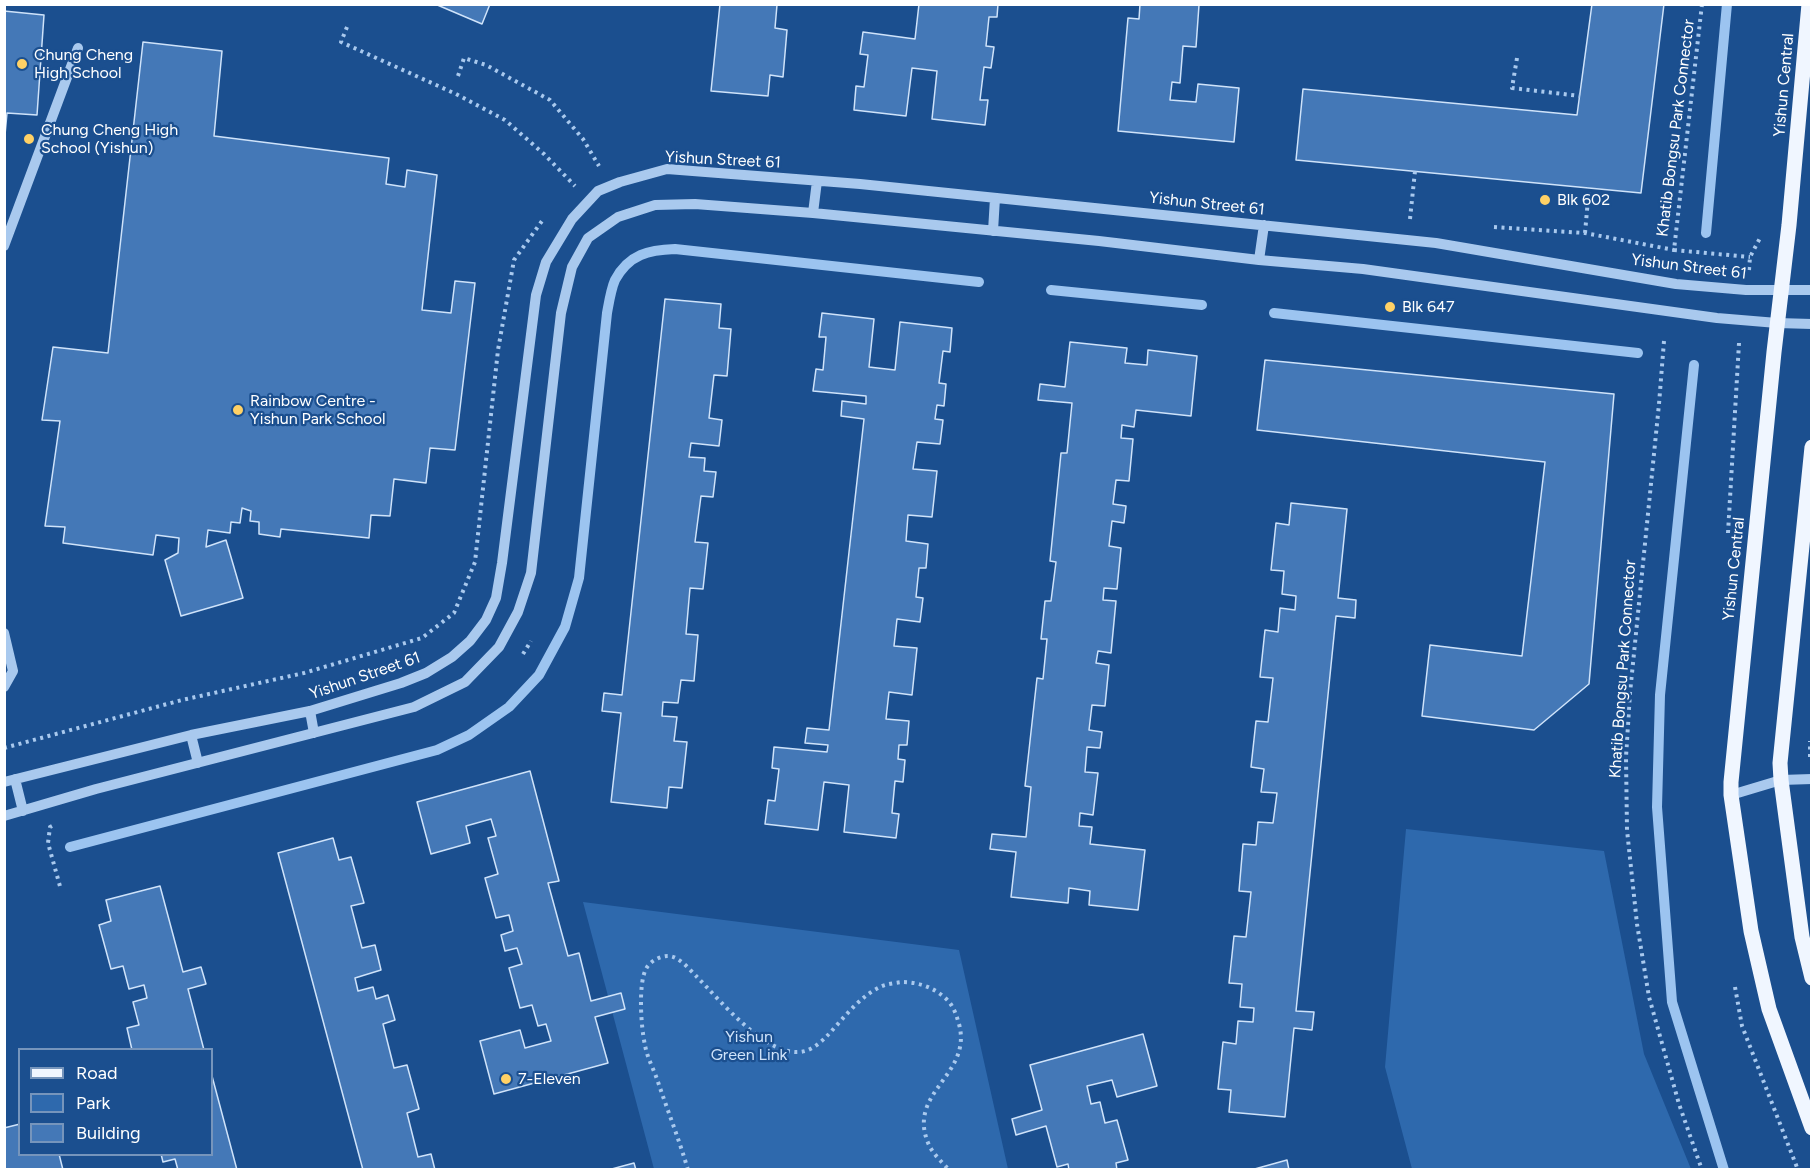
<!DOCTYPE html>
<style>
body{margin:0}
#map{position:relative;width:1816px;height:1174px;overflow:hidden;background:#1b4f8f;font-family:Figtree,sans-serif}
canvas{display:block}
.frame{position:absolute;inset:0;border:6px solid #fff;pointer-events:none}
.legend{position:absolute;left:18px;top:1048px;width:195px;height:108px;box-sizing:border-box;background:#1b4f8f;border:2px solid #7695bc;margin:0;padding:8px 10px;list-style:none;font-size:18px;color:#fff}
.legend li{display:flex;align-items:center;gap:12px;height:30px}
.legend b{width:30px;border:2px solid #7695bc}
</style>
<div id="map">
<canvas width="1816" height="1174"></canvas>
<div class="frame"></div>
<ul class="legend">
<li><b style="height:8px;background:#f0f6ff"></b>Road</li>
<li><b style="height:16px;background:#2e69ad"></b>Park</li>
<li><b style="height:16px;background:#4478b7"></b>Building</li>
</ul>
</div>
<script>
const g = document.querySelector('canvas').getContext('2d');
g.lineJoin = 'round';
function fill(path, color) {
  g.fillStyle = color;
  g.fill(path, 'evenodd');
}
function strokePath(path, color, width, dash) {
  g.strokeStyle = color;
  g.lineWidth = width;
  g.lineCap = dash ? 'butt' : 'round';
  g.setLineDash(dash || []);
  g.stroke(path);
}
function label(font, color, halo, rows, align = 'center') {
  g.font = font + ' Figtree,sans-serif';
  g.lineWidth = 4.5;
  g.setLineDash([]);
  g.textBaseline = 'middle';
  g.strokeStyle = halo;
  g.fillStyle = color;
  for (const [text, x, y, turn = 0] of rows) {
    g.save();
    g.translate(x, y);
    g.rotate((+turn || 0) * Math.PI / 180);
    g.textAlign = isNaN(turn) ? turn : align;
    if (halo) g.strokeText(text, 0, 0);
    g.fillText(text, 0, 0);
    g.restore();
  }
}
fill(new Path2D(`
 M 1406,829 L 1604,851 L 1644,1054 L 1691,1169 L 1412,1169 L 1385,1067 Z
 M 583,902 L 959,950 L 1008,1169 L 654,1169 Z`), '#2e69ad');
strokePath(new Path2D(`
 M 1706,233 L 1727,4
 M 1051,290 L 1202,305
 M 1274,313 L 1638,353
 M 1694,365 L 1660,695 L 1657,807 L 1672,1002 L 1724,1170
 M 70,847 L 437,750 L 469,735 L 509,707 L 539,675 L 565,627 L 579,578 L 607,313 C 609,302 611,289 615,280 C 629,254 649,250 675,249 L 979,282`), '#9cc4f0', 10);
const building = new Path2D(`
 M 435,4 L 490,4 L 482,24 Z
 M 720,4 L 777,5 L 775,28 L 787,30 L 783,77 L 770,75 L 768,96 L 711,91 Z
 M 919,4 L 998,4 L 997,17 L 989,17 L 986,46 L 994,47 L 991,68 L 984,67 L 980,100 L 988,100 L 985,125 L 932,119 L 937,71 L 912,68 L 906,116 L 854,110 L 856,86 L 864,87 L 868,55 L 860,54 L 863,32 L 915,39 Z
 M 1140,4 L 1199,5 L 1196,47 L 1183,46 L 1180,83 L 1172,82 L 1170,100 L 1196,102 L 1198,84 L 1239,88 L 1234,142 L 1118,131 L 1128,18 L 1139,19 Z
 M 1592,4 L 1664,4 L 1641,193 L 1296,160 L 1303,89 L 1577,115 Z
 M 4,11 L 44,15 L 37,115 L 7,113 L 4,146 Z
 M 143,42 L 222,51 L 214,136 L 389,158 L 386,184 L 405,187 L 407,170 L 437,175 L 422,310 L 451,313 L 455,281 L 475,283 L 455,450 L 430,448 L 426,483 L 394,479 L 390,516 L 371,515 L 369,538 L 281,529 L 280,537 L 259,534 L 259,522 L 250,521 L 251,511 L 242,508 L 240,523 L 231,522 L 230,533 L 208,530 L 206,547 L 226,540 L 243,598 L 181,616 L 165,560 L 178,553 L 179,538 L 156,535 L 153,555 L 63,543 L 65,527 L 45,526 L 60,421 L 42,420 L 53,347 L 108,353 Z
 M 665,299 L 721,304 L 719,328 L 731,329 L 727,376 L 714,375 L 709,418 L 722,420 L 719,446 L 691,443 L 689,457 L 705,458 L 704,471 L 716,472 L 713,497 L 701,496 L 695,542 L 708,543 L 703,589 L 690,588 L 686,634 L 698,635 L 694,681 L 681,680 L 678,703 L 663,702 L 662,716 L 677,717 L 674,741 L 687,742 L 682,788 L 669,787 L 667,808 L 611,802 L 621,713 L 602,711 L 604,693 L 622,695 Z
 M 822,313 L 874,319 L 869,367 L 895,370 L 900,322 L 952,328 L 950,352 L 943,351 L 939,383 L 946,384 L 944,406 L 937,405 L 935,419 L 943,420 L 940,444 L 917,442 L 913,469 L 937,471 L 932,517 L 908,515 L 906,541 L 928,544 L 926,568 L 919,568 L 916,597 L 923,598 L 920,622 L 897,619 L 894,646 L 917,648 L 912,695 L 889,692 L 886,719 L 909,721 L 907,745 L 899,745 L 898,759 L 905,760 L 903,782 L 895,781 L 892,813 L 899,814 L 896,838 L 844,832 L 849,785 L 824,782 L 818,830 L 765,824 L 768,800 L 775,801 L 779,769 L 772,768 L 774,747 L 827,752 L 828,745 L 805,743 L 807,728 L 829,730 L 864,419 L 841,416 L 842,401 L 866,404 L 866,396 L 813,391 L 816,369 L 823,370 L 826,337 L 819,337 Z
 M 1070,342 L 1127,348 L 1125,363 L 1147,365 L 1148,350 L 1197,356 L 1191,416 L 1136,410 L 1134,427 L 1122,425 L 1121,438 L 1133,439 L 1129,481 L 1116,480 L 1113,504 L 1126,506 L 1124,523 L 1112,521 L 1109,546 L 1121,548 L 1117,589 L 1104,588 L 1103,600 L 1116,601 L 1111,653 L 1098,651 L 1096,663 L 1109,665 L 1105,706 L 1092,705 L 1089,730 L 1102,732 L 1100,748 L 1087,747 L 1085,772 L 1098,773 L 1093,815 L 1080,813 L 1079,826 L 1092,827 L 1090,844 L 1145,850 L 1138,910 L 1089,905 L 1090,891 L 1069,888 L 1068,903 L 1011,897 L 1016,852 L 990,849 L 992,834 L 1026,837 L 1031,787 L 1025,786 L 1037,678 L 1043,679 L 1047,639 L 1041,639 L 1045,601 L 1051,601 L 1056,562 L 1050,561 L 1061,453 L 1067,453 L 1072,403 L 1038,400 L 1040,384 L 1065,387 Z
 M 1265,360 L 1614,394 L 1589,684 L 1534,730 L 1422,716 L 1430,645 L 1522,656 L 1545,462 L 1257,430 Z
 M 1291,503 L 1347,509 L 1338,598 L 1356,600 L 1355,618 L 1336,616 L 1296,1011 L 1314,1012 L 1312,1030 L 1294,1028 L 1285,1117 L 1229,1112 L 1231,1090 L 1218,1089 L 1223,1042 L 1236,1044 L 1238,1021 L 1253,1022 L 1254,1008 L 1240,1007 L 1242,984 L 1229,983 L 1234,936 L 1246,937 L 1251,892 L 1239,891 L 1243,844 L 1256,845 L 1258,822 L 1273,823 L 1277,793 L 1261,792 L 1264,769 L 1251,767 L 1256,721 L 1268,722 L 1273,678 L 1260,677 L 1265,630 L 1278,632 L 1280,608 L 1295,610 L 1296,596 L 1282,594 L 1284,571 L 1271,570 L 1276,523 L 1289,525 Z
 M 530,771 L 559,881 L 548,883 L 568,956 L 579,953 L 591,1001 L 621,993 L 625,1009 L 595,1017 L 608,1063 L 494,1094 L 480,1041 L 520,1030 L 525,1048 L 551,1041 L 546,1024 L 538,1026 L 532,1005 L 520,1008 L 509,968 L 522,964 L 517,948 L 505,951 L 501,935 L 513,931 L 509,915 L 496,918 L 485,878 L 498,874 L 488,838 L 496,836 L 491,819 L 466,826 L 470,843 L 431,854 L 417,802 Z
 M 333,838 L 339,860 L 351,857 L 364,903 L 351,906 L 362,948 L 375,945 L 381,970 L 355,978 L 358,991 L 373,987 L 376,999 L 388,995 L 395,1020 L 383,1024 L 394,1068 L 407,1065 L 419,1109 L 407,1113 L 418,1157 L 431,1154 L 435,1170 L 363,1170 L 278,853 Z
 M 160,886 L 183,972 L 201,967 L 206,984 L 188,989 L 204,1050 L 132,1050 L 127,1028 L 139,1025 L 133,1002 L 147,998 L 144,985 L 129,989 L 123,966 L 111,969 L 99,925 L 111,921 L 106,900 Z
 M 1143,1034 L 1157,1086 L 1117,1097 L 1112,1080 L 1087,1086 L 1091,1104 L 1100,1102 L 1105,1123 L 1117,1120 L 1128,1160 L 1116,1163 L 1117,1170 L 1069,1170 L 1068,1164 L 1057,1167 L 1046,1126 L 1016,1135 L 1012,1119 L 1042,1110 L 1030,1065 Z
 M 212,1076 L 237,1170 L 178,1170 L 175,1159 L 163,1162 L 161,1154 L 212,1154 Z
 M 20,1124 L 20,1154 L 59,1154 L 63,1170 L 4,1170 L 4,1128 Z
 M 1287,1160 L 1289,1170 L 1251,1170 Z
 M 634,1163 L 636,1170 L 608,1170 Z`);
fill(building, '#4478b7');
strokePath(building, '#cfe3fa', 1.5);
strokePath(new Path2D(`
 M 1702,4 L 1674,250 L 1750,257
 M 347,27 L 341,42 L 456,94 L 505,120 L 544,154 L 575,186
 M 1517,58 L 1512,88 L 1580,96
 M 458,76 L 464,58 L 486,65 L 550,100 L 583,139 L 599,166
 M 1410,219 L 1415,171
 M 1494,227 L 1585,233 L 1674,250
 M 1585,233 L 1589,188
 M 1749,270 L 1750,257 L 1760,238
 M 1664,341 L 1659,404 L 1630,693 L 1626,757 L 1627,830 L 1637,924 L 1649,997 L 1679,1104 L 1702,1170
 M 1728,533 L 1739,343
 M 523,654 L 531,641
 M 4,748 L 182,700 L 304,673 L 422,638 L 454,613 L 475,562 L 498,350 L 514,260 L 542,221
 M 1810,757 L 1810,741
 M 52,826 L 50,827 L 48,843 L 61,890
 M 1735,987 L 1742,1026 L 1798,1170
 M 688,1170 C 679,1139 667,1109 657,1079 C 653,1068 647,1057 645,1045 C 641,1028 638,984 646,969 C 650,961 660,956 668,956 C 679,956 690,970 697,977 C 720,1000 769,1061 805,1051 C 813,1049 821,1042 827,1036 C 843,1019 859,997 880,987 C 886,984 895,983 902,982 C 917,982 933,987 944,997 C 953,1004 956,1014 959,1024 C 973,1076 905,1092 929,1145 C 933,1154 942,1162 949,1170`), '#a9c9ee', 4, [3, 4.5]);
strokePath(new Path2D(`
 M 813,213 L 817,181
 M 993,231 L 995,198
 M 4,246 L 78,48
 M 1259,260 L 1264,225
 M 4,633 L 13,671 L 4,687
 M 310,711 L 314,733
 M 191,735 L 198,763
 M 15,779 L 23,811
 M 4,782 L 191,735 L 310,711 L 401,683 L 426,673 L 452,657 L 470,641 L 486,620 L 496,598 L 502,563 L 536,295 L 546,262 L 572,219 L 598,191 L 620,182 L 667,169 L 860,184 L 1436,243 L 1676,284 L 1746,290 L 1812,290
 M 1731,795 L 1781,780 L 1812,779
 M 4,816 L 96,789 L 414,707 L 465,682 L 499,647 L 518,612 L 531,573 L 561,313 L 572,267 L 588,238 L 618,217 L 655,205 L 695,204 L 813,213 L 1099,241 L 1259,260 L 1363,269 L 1717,318 L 1777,323 L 1812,324`), '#a9c9ee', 10);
strokePath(new Path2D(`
 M 1809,4 L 1789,225 L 1774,352 L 1731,782 L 1731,795 L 1751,931 L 1769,1009 L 1812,1128
 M 1812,447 L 1780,763 L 1781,780 L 1802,937 L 1812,978`), '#f0f6ff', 15);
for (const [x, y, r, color] of [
 [22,64,6,"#ffd166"],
 [29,139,6,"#ffd166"],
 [1545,200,6,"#ffd166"],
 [1390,307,6,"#ffd166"],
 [238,410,6,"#ffd166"],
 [506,1079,6,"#ffd166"]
]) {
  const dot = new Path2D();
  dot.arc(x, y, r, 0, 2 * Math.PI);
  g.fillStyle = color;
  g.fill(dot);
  strokePath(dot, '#1b4f8f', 2);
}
label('16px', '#fff', '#1b4f8f', [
 ["Chung Cheng",34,55],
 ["High School",34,73],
 ["Chung Cheng High",41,130],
 ["School (Yishun)",41,148],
 ["Blk 602",1557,200],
 ["Blk 647",1402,307],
 ["Rainbow Centre -",250,401],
 ["Yishun Park School",250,419],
 ["7-Eleven",518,1079]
], 'left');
label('16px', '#fff', '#1b4f8f', [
 ["Yishun Central",1784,85,-85],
 ["Khatib Bongsu Park Connector",1676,128,-83],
 ["Yishun Street 61",723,160,3],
 ["Yishun Street 61",1207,204,6],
 ["Yishun Street 61",1689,267,7],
 ["Yishun Central",1734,569,-84],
 ["Khatib Bongsu Park Connector",1623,669,-86],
 ["Yishun Street 61",365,676,-19]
]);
label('16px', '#cfe3fa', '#1b4f8f', [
 ["Yishun",749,1037],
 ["Green Link",749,1055]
]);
</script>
